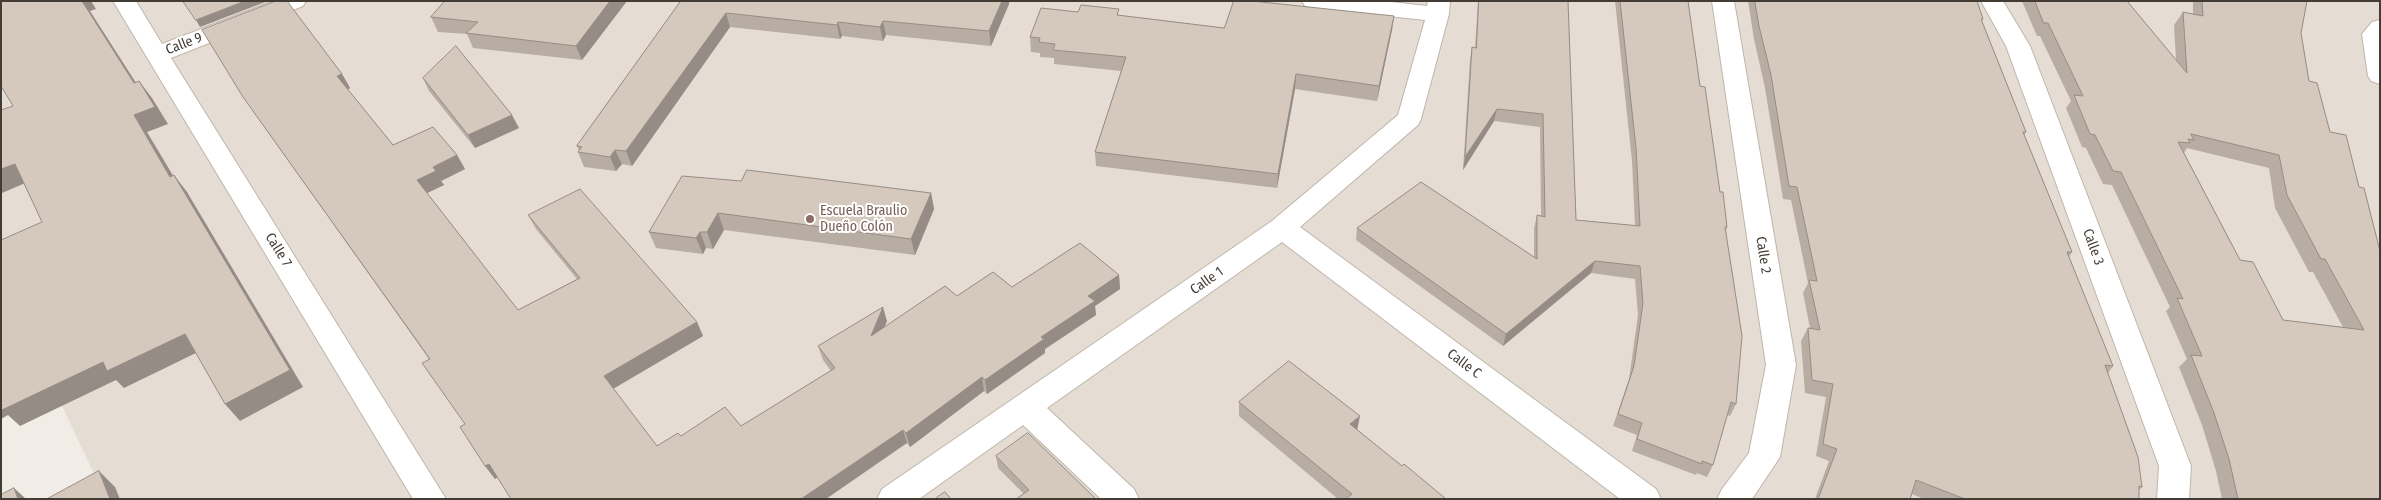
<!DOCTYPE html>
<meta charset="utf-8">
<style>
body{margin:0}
#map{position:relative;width:2381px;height:500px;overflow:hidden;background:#f1ece5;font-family:"Fira Sans Condensed",sans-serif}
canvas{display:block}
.frame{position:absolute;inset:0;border:2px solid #433c35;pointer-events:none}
</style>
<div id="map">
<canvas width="2381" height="500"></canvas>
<div class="frame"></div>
</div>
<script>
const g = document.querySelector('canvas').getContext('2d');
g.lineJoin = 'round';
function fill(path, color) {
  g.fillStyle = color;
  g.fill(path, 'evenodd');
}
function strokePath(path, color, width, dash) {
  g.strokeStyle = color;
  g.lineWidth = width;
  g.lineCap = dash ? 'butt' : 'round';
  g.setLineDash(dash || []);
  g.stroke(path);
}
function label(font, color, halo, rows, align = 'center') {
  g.font = font + ' "Fira Sans Condensed",sans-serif';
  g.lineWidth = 4;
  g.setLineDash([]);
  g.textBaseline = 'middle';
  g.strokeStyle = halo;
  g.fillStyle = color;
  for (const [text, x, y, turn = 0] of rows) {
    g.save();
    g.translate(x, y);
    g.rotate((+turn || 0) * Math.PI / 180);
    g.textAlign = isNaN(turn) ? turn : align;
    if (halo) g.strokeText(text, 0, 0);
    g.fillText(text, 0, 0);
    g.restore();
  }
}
fill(new Path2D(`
 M 1,1 L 2380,1 L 2380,499 L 106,499 L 1,277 Z`), '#e5ddd3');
const street = new Path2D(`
 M 113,1 L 136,1 L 162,44 L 274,1 L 306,1 L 303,6 L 171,58 L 446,499 L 413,499 Z
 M 1302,1 L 1382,1 L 1427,6 L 1428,1 L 1450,1 L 1449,14 L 1421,119 L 1418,125 L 1300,227 L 1656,489 L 1661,499 L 1620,499 L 1282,242 L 1047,408 L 1134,489 L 1139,499 L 1101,499 L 1023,425 L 919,499 L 877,499 L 882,489 L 1272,221 L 1398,115 L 1425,20 L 1313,8 L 1305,6 Z
 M 1712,1 L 1734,1 L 1796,365 L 1780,457 L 1752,499 L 1717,499 L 1722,489 L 1749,453 L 1766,365 Z
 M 1981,1 L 2003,1 L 2030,46 L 2191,466 L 2189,499 L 2157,499 L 2159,466 L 2006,46 Z
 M 2380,20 L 2380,84 L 2371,81 L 2368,76 L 2362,34 L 2372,22 Z`);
strokePath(street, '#bfb5ab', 2);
fill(street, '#fff');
fill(new Path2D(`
 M 627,1 L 582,60 L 473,48 L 467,34 L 438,32 L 431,17 Z
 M 681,1 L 1009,4 L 991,46 L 886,35 L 883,41 L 842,36 L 840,39 L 730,27 L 632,166 L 622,164 L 616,171 L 584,167 L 578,152 L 579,151 L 577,146 Z
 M 1478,1 L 1568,1 L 1576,220 L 1635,226 L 1632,161 L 1615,1 L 1688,1 L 1700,86 L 1727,227 L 1726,231 L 1736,404 L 1730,416 L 1727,415 L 1713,465 L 1707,477 L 1697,473 L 1696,475 L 1632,451 L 1637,435 L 1613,426 L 1629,379 L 1638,315 L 1635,279 L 1591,273 L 1503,346 L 1356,240 L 1357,228 L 1534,257 L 1534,228 L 1537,215 L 1541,216 L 1540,127 L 1494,121 L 1463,170 L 1470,60 L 1472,47 L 1475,48 Z
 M 1748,1 L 1977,1 L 1983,19 L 1982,21 L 2026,132 L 2024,135 L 2072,252 L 2069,257 L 2113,366 L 2108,373 L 2142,487 L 2139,490 L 2139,499 L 1924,499 L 1912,494 L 1910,499 L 1815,499 L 1829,461 L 1816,456 L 1826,397 L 1805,393 L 1801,341 L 1808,328 L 1810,328 L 1803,293 L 1808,283 L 1791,200 L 1783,199 L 1765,88 L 1754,39 Z
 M 2022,1 L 2127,1 L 2176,60 L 2174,25 L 2183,12 L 2193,14 L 2193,1 L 2307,1 L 2301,33 L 2309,81 L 2330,132 L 2346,135 L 2380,499 L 2222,499 L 2216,471 L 2202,425 L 2179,367 L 2187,359 L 2166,311 L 2170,307 L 2112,185 L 2103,184 L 2086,148 L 2082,147 L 2066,108 L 2071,101 L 2040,36 L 2037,36 ZM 2187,148 L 2269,168 L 2275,208 L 2309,272 L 2313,272 L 2343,327 L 2283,320 L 2240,260 L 2184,153 Z
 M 1078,12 L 1119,15 L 1224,28 L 1394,16 L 1392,30 L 1377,101 L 1295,89 L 1277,188 L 1096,166 L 1095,152 L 1121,71 L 1054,64 L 1054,58 L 1040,57 L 1040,53 L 1031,52 L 1030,37 Z
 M 342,74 L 350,88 L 348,90 L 393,145 L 457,155 L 465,169 L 441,181 L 444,185 L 427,193 L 518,310 L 577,279 L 536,229 L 528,215 L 697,322 L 703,336 L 613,389 L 657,446 L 681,436 L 741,426 L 831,371 L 823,360 L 818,346 L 887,321 L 884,327 L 957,296 L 1012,287 L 1119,275 L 1120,289 L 1095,306 L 1096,315 L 1045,349 L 1045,353 L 987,394 L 984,391 L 910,447 L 907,443 L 498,477 L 495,479 L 429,359 L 253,111 Z
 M 423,78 L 519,128 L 475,148 L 429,91 Z
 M 741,181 L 931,193 L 934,209 L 915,255 L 724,230 L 713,249 L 706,248 L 703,254 L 656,248 L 649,232 Z
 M 1239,402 L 1357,430 L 1402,466 L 1446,499 L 1338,499 L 1239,416 Z
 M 996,456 L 1096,499 L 1024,494 L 998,468 Z`), '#b7ada3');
fill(new Path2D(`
 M 82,1 L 91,1 L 96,9 L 90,11 L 147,100 L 134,83 Z
 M 245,1 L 268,1 L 200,27 L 196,20 Z
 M 610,1 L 627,1 L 582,60 L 576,46 Z
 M 1002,1 L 1009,1 L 1009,4 L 991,46 L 989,31 Z
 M 726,13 L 730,27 L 632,166 L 626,151 Z
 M 1394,16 L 1392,30 L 1377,101 L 1379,86 Z
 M 883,21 L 886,35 L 883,41 L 880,27 Z
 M 838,22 L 842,36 L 840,39 L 837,25 Z
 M 342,74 L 350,88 L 346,90 L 337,76 Z
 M 1296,74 L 1295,89 L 1277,188 L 1278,174 Z
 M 139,81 L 152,98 L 168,124 L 147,132 L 184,194 L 170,177 L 134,115 Z
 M 1497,109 L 1494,121 L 1463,170 L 1465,157 Z
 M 512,115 L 519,128 L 475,148 L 468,135 Z
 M 615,150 L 622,164 L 616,171 L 610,157 Z
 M 457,155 L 465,169 L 441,181 L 444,185 L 425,194 L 417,180 L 433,167 Z
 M 15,164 L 30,181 L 2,193 L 1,169 Z
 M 174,175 L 187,192 L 303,387 L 240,421 L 225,404 Z
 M 931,193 L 934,209 L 915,255 L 911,239 Z
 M 718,213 L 724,230 L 713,249 L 707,232 Z
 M 700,232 L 706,248 L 703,254 L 696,238 Z
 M 1595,261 L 1591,273 L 1503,346 L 1506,334 Z
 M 1119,275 L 1120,289 L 1095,306 L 1096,315 L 1045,349 L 1045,353 L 987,394 L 985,380 L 1041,337 L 1088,296 Z
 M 883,307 L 887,321 L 875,350 L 871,336 Z
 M 697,322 L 703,336 L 611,390 L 604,376 Z
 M 185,334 L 200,351 L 124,388 L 116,380 L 20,426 L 8,415 L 1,419 L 1,401 L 103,362 Z
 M 982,377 L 984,391 L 910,447 L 906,433 Z
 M 1360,416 L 1357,431 L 1350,424 Z
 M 903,430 L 907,443 L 826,499 L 801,499 Z
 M 489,464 L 498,477 L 495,479 L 485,466 Z
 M 99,471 L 115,487 L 120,499 L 110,499 Z
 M 14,488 L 26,499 L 18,499 Z`), '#958d85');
const building = new Path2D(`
 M 1,1 L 82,1 L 134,83 L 139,81 L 155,107 L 134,115 L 170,177 L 174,175 L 290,370 L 225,404 L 185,334 L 107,371 L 103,362 L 2,410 L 1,408 L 1,240 L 42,222 L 15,164 L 1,169 L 1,110 L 13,106 L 1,86 Z
 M 183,1 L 245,1 L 196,20 Z
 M 276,1 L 287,1 L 342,74 L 337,76 L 393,145 L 433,127 L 457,155 L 433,167 L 436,171 L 417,180 L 518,310 L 580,278 L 528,215 L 580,189 L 697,322 L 604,376 L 657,446 L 678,433 L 681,436 L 725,407 L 741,426 L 835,368 L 818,346 L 883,307 L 871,336 L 945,286 L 957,296 L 993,272 L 1012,287 L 1080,243 L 1119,275 L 1088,296 L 1095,301 L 1041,337 L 1044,339 L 985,380 L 982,377 L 906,433 L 903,430 L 801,499 L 511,499 L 489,464 L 485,466 L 460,427 L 465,424 L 422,363 L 430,359 L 243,97 L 202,30 Z
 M 445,1 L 610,1 L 576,46 L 466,33 L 478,22 L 431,17 Z
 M 681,1 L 1002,1 L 989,31 L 883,21 L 880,27 L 838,22 L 837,25 L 726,13 L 626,151 L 615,150 L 610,157 L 578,152 L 582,147 L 577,146 Z
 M 1234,1 L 1252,1 L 1394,16 L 1379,86 L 1296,74 L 1278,174 L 1095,152 L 1126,57 L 1053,50 L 1055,44 L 1039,42 L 1040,38 L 1030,37 L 1041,8 L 1078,12 L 1081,5 L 1119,9 L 1117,15 L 1224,28 Z
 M 1479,1 L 1568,1 L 1576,220 L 1640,226 L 1636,148 L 1620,1 L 1688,1 L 1700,86 L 1705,87 L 1720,192 L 1723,192 L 1727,227 L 1725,227 L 1742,336 L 1736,404 L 1731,402 L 1713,465 L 1702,461 L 1702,464 L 1637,439 L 1642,423 L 1618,414 L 1634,366 L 1643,303 L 1640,266 L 1595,261 L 1506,334 L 1357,228 L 1421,182 L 1537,259 L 1537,215 L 1545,217 L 1543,114 L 1497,109 L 1465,157 L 1472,47 L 1476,48 Z
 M 1755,1 L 1977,1 L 1983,19 L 1981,19 L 2026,132 L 2023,132 L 2072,252 L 2067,252 L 2113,366 L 2105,365 L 2138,457 L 2142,487 L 2139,486 L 2139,499 L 1965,499 L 1916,480 L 1910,499 L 1818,499 L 1837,449 L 1823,444 L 1833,384 L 1812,380 L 1808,328 L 1820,330 L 1809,280 L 1817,281 L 1797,187 L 1789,186 L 1771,75 L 1759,26 Z
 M 2035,1 L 2127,1 L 2187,73 L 2183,12 L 2203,16 L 2202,1 L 2307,1 L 2301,33 L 2309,81 L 2317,83 L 2330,132 L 2346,135 L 2359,187 L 2364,188 L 2380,251 L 2380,499 L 2238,499 L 2229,459 L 2214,413 L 2191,355 L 2202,356 L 2177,298 L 2183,299 L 2121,172 L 2113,171 L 2095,135 L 2090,134 L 2074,95 L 2083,96 L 2048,23 L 2044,23 ZM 2191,134 L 2279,155 L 2287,195 L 2321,259 L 2325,259 L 2364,330 L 2283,320 L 2253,262 L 2240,260 L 2178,142 L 2190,143 L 2188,139 L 2194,140 Z
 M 456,46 L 512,115 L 468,135 L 423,78 Z
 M 747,170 L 931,193 L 911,239 L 718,213 L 707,232 L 700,232 L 696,238 L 649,232 L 682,176 L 741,181 Z
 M 1289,361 L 1360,416 L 1350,424 L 1402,466 L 1404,464 L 1446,499 L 1346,499 L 1352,494 L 1239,402 Z
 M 1028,433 L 1096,499 L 1016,499 L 1029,490 L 996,456 Z
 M 99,471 L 110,499 L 47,499 Z
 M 14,488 L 18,499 L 1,499 L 1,495 Z
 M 945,492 L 951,499 L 935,499 Z`);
fill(building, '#d5c9be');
strokePath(building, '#958d85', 1);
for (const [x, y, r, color] of [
 [810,219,5,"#8d6e63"]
]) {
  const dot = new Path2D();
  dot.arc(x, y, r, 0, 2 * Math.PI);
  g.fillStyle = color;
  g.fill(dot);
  strokePath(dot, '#fff', 2);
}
label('14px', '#433c35', '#fff', [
 ["Calle 9",184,44,-21],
 ["Calle 3",2093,247,70],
 ["Calle 7",278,250,58],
 ["Calle 2",1763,255,81],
 ["Calle 1",1207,281,-35],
 ["Calle C",1464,364,37]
]);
label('14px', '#785e54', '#fff', [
 ["Escuela Braulio",820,211],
 ["Dueño Colón",820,227]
], 'left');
</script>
